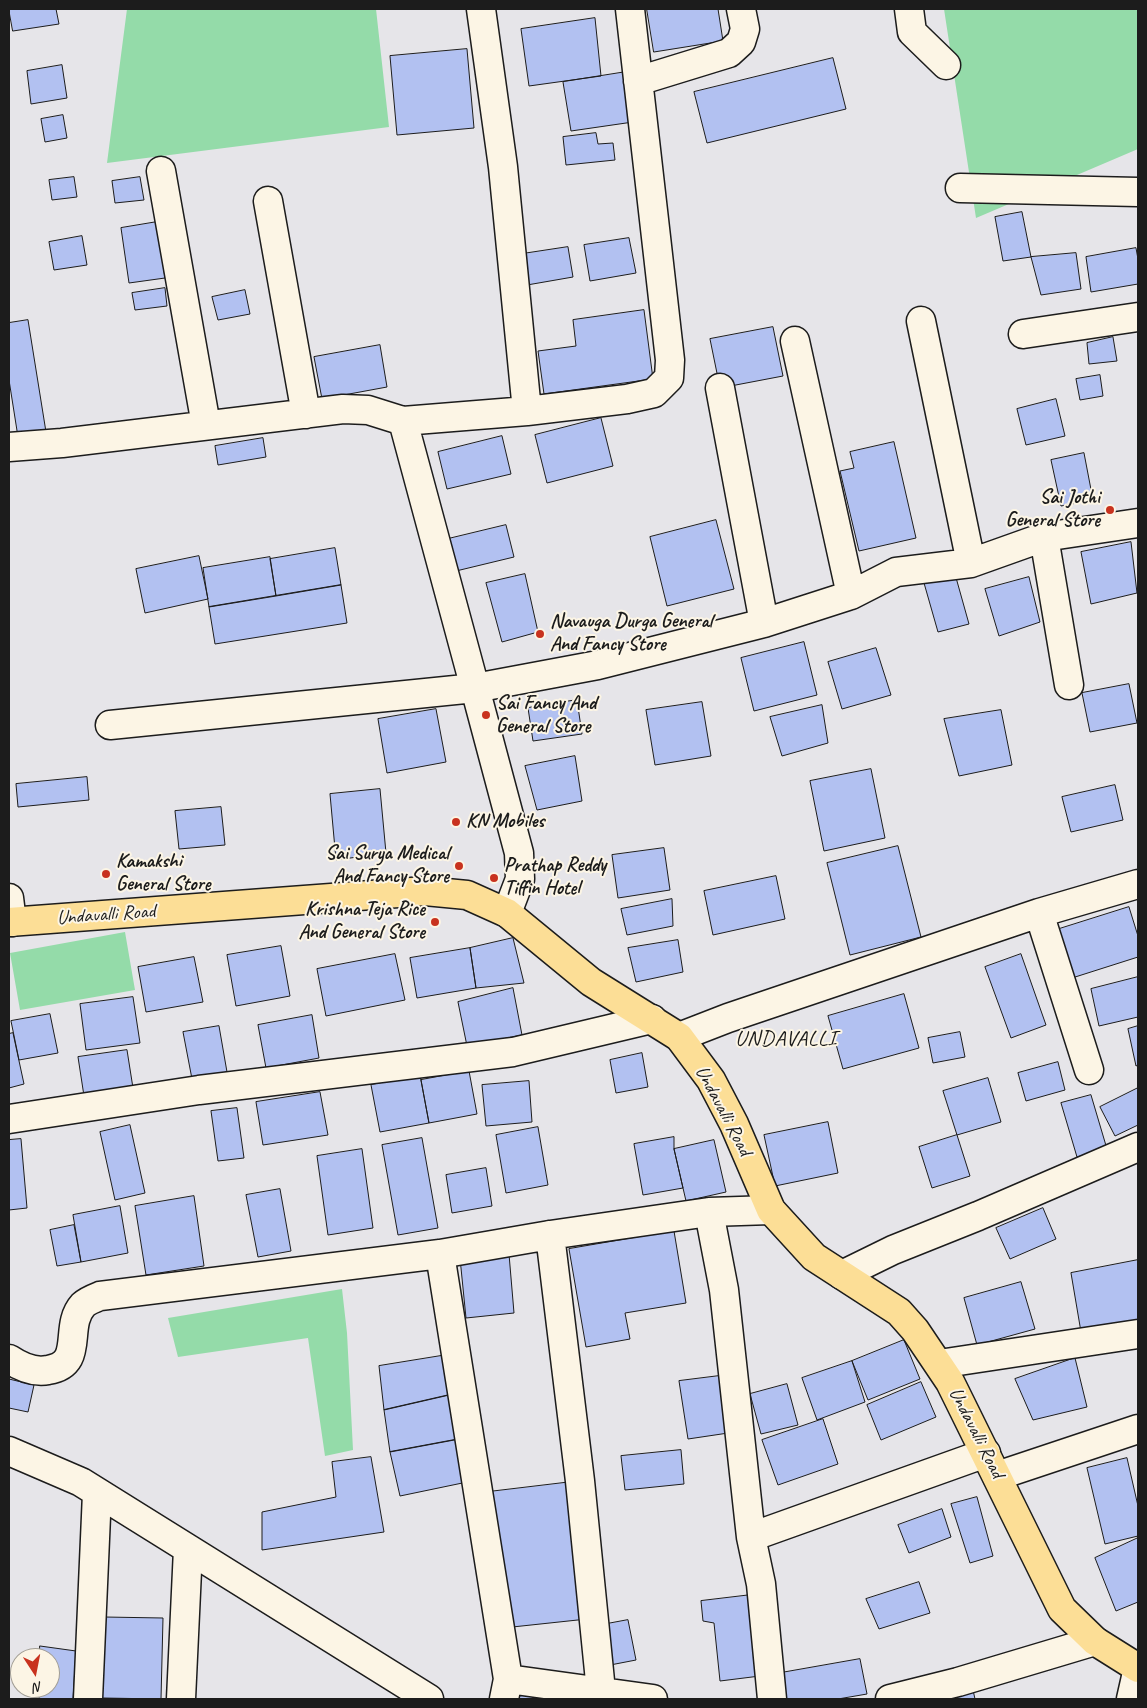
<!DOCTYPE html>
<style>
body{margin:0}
#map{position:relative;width:1147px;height:1708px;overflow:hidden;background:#e6e5e9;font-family:Caveat,sans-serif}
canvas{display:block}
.frame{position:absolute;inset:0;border:10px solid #1c1c1c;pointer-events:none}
.north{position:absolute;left:10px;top:1648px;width:50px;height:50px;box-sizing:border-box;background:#fcf5e5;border:1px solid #a29e95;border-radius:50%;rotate:169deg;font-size:14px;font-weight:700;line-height:20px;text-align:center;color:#1c1c1c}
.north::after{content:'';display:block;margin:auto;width:18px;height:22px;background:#c8321e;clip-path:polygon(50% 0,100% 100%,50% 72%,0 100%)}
</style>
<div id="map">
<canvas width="1147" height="1708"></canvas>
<div class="frame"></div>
<div class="north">N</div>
</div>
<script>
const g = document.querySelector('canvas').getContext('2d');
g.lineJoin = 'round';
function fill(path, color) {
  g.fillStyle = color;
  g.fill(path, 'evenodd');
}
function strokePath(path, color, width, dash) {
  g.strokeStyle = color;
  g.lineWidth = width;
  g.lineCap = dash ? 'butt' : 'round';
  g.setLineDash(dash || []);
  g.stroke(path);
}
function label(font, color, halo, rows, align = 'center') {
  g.font = font + ' Caveat,sans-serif';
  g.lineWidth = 4;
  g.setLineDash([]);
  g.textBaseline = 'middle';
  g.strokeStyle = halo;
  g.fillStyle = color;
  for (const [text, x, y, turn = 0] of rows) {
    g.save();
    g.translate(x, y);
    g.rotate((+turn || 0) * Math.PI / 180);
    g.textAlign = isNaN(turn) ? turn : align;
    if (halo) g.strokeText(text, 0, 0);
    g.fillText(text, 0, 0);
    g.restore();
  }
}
fill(new Path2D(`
 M 127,9 L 376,9 L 389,127 L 107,163 Z
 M 944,9 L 1138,9 L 1138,149 L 976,218 Z
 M 125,932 L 135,990 L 20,1010 L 10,953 Z
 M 342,1289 L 347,1333 L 353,1450 L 325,1456 L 308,1338 L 178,1357 L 168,1318 Z`), '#94dba9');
const building = new Path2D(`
 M 9,9 L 56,9 L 59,24 L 13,31 Z
 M 647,9 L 718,9 L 723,41 L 654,52 Z
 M 595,18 L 601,76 L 529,86 L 521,29 Z
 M 467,49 L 474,128 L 397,135 L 390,56 Z
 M 833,58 L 846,109 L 707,143 L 694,92 Z
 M 62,65 L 67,98 L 31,104 L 27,71 Z
 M 626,72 L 633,122 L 571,131 L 563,82 Z
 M 63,115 L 67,138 L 45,142 L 41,119 Z
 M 596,133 L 598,144 L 613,143 L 615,160 L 566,165 L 563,137 Z
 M 74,177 L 77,197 L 52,200 L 49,180 Z
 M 140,177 L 144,200 L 115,203 L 112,181 Z
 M 1022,212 L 1031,257 L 1003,261 L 995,217 Z
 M 157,222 L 165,278 L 129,283 L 121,228 Z
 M 82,236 L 87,265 L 54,270 L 49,242 Z
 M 629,238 L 636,273 L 590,281 L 584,245 Z
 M 568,247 L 573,277 L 527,285 L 522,254 Z
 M 1136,248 L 1138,259 L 1138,284 L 1091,292 L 1086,257 Z
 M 1076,253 L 1081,289 L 1041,295 L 1031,257 Z
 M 165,288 L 167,306 L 135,310 L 132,293 Z
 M 245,290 L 250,314 L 218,320 L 212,297 Z
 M 644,310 L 653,379 L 544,394 L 538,351 L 576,346 L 573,320 Z
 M 28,320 L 46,432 L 18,437 L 9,380 L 9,323 Z
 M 773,327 L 783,376 L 720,388 L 710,339 Z
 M 1113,337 L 1117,361 L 1089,364 L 1087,343 Z
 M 380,345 L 387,387 L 322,399 L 314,357 Z
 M 1100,375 L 1103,396 L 1080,400 L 1076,379 Z
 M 1056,399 L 1065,436 L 1026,445 L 1017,409 Z
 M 601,418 L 613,466 L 547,483 L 535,435 Z
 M 502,436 L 511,474 L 447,489 L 438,452 Z
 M 263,438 L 266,457 L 218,465 L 215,446 Z
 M 894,442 L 916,538 L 859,551 L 840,471 L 854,468 L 850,452 Z
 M 1084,453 L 1093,500 L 1061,506 L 1051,460 Z
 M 716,520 L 734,589 L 667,606 L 650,537 Z
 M 506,525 L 514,557 L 456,571 L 448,539 Z
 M 1131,542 L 1137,593 L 1091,604 L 1081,552 Z
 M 335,548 L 341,585 L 276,596 L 270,559 Z
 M 199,556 L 208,599 L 145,613 L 136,569 Z
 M 270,557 L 276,596 L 209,607 L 203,568 Z
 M 525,574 L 538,632 L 502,642 L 486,583 Z
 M 955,574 L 969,624 L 938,632 L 924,583 Z
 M 1029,577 L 1040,622 L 999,636 L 985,589 Z
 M 341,585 L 347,623 L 215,644 L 209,607 Z
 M 804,642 L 817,695 L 754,711 L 741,658 Z
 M 876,648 L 891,695 L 842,709 L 828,662 Z
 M 1129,684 L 1137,723 L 1090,732 L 1082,693 Z
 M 577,700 L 582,734 L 533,741 L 528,708 Z
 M 702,702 L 711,756 L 655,765 L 646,710 Z
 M 822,705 L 828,743 L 782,756 L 770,717 Z
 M 436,709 L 446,762 L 387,773 L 378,719 Z
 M 1001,710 L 1012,765 L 959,776 L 944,719 Z
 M 575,756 L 582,801 L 537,810 L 525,766 Z
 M 871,769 L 885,838 L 824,851 L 810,781 Z
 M 87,777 L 89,800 L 18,807 L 16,784 Z
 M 1115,785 L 1123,820 L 1071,832 L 1062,797 Z
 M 380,789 L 386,853 L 336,860 L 330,794 Z
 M 221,807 L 225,845 L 179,849 L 175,811 Z
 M 898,846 L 921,937 L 850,955 L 827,863 Z
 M 664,848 L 670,890 L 618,898 L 612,855 Z
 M 776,876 L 785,919 L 713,935 L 704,891 Z
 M 672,899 L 673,926 L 627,935 L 621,909 Z
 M 1129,907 L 1138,936 L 1138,957 L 1072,978 L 1056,930 Z
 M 513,938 L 524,983 L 476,988 L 470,948 Z
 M 678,940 L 683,972 L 636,982 L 628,948 Z
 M 281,946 L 290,996 L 236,1006 L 227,955 Z
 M 470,948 L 476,988 L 417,998 L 410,958 Z
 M 395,954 L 405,1000 L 326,1016 L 317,969 Z
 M 1021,954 L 1046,1025 L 1011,1038 L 985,967 Z
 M 194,957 L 203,1002 L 146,1012 L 138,967 Z
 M 1138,977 L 1138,1017 L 1099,1026 L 1091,989 Z
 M 513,988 L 522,1035 L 467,1046 L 458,1002 Z
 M 904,994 L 919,1048 L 843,1069 L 828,1016 Z
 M 133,997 L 140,1043 L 86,1050 L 80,1004 Z
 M 50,1014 L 58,1053 L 19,1060 L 11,1021 Z
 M 312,1015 L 319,1058 L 266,1068 L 258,1025 Z
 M 219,1026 L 227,1072 L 192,1079 L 183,1032 Z
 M 1138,1026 L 1138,1065 L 1136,1066 L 1128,1029 Z
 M 960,1032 L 965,1057 L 933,1063 L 928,1038 Z
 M 13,1033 L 24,1084 L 9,1088 L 9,1034 Z
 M 127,1050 L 133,1088 L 84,1096 L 78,1057 Z
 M 642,1053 L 648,1087 L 616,1093 L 610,1060 Z
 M 1058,1062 L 1065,1090 L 1026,1101 L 1018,1073 Z
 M 469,1071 L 477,1114 L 429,1123 L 421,1080 Z
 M 420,1075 L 429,1123 L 380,1132 L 371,1085 Z
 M 988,1078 L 1001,1122 L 957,1135 L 943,1091 Z
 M 529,1081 L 532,1122 L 486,1126 L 482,1085 Z
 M 1138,1088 L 1138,1125 L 1115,1136 L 1100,1107 Z
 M 320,1092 L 328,1135 L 263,1145 L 256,1102 Z
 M 1091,1095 L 1107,1149 L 1077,1157 L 1061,1103 Z
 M 237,1108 L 244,1158 L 218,1161 L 211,1111 Z
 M 828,1122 L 838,1173 L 775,1186 L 764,1135 Z
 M 130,1125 L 145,1193 L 115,1200 L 100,1132 Z
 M 538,1127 L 548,1185 L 506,1193 L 496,1135 Z
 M 957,1135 L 970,1176 L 932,1188 L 919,1147 Z
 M 674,1137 L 674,1149 L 683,1188 L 643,1195 L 634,1144 Z
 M 422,1138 L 438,1228 L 398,1235 L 382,1145 Z
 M 21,1139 L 27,1208 L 9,1210 L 9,1140 Z
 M 714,1140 L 726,1192 L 686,1201 L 674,1149 Z
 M 362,1149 L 373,1228 L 328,1235 L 317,1156 Z
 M 486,1168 L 492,1206 L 452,1213 L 446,1175 Z
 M 280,1189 L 291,1251 L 258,1257 L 246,1195 Z
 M 194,1196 L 204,1266 L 146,1275 L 135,1206 Z
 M 120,1206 L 128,1253 L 81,1262 L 73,1215 Z
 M 1043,1208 L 1056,1239 L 1010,1259 L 996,1228 Z
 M 74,1225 L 81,1262 L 57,1266 L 50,1230 Z
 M 674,1231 L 686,1303 L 625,1313 L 630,1339 L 586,1347 L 569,1249 Z
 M 509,1254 L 514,1313 L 466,1318 L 460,1258 Z
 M 1138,1260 L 1138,1322 L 1081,1332 L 1071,1273 Z
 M 1021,1282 L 1035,1329 L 977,1345 L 964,1298 Z
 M 904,1340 L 920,1379 L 868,1400 L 852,1361 Z
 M 453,1354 L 458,1393 L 384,1410 L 379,1366 Z
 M 1075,1358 L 1087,1407 L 1033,1420 L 1015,1379 Z
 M 852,1361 L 865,1402 L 817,1420 L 802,1378 Z
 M 727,1375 L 735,1432 L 688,1439 L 679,1381 Z
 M 9,1379 L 34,1385 L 28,1412 L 9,1408 Z
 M 921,1382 L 936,1417 L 881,1440 L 867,1405 Z
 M 787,1384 L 798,1425 L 761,1434 L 750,1394 Z
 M 458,1393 L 465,1438 L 390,1452 L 384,1410 Z
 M 823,1419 L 838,1464 L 778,1485 L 762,1440 Z
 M 465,1438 L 472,1481 L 400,1496 L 390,1452 Z
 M 681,1450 L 684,1484 L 625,1490 L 621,1456 Z
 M 371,1457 L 384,1532 L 262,1550 L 262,1512 L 336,1497 L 332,1462 Z
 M 1127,1458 L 1138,1506 L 1138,1536 L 1105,1544 L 1087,1468 Z
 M 580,1481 L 587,1619 L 503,1628 L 488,1492 Z
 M 977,1497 L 993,1556 L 970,1563 L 951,1504 Z
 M 942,1509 L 951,1537 L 909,1553 L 898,1525 Z
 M 1138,1538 L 1138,1602 L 1116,1611 L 1095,1558 Z
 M 919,1582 L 930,1613 L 879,1629 L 866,1599 Z
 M 751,1595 L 760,1676 L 720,1681 L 714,1623 L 703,1621 L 701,1601 Z
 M 104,1617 L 163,1618 L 161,1699 L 102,1698 Z
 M 628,1620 L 636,1660 L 605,1666 L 596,1626 Z
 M 40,1646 L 76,1651 L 73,1699 L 39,1699 L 39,1688 L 50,1688 L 50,1658 L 40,1658 Z
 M 860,1659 L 867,1694 L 838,1699 L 780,1699 L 775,1674 Z
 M 517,1687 L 544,1689 L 543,1699 L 516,1699 Z
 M 973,1690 L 975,1699 L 940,1699 Z`);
fill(building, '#b2c1f1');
strokePath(building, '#1c1c1c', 1);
const street = new Path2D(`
 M 481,9 L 503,167 L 527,411
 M 909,9 L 912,32 L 946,65
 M 638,81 L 729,53 L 741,42 L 745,29 L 741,9
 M 161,171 L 206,425
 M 960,188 L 1138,192
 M 268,201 L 306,414
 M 921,321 L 971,563
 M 1023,334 L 1138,317
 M 795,341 L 851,595
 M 720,388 L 764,623
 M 9,447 L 62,443 L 343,409 L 368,410 L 403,421 L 527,411 L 627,399 L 654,393 L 669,378 L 670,360 L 630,9
 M 1044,537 L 1069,685
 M 110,725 L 475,688 L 403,421
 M 9,898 L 12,922
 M 507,913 L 520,879 L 519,853 L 475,688 L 598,665 L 764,623 L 851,595 L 896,572 L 971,563 L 1044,537 L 1138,523
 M 1039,913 L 1089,1070
 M 679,1037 L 728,1018 L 1039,913 L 1138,884
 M 9,1119 L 199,1090 L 513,1052 L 652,1019
 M 709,1212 L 724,1290 L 751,1537 L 761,1584 L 772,1699
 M 550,1235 L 580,1481 L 601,1691
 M 440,1254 L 508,1679 L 504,1699
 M 842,1275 L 893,1250 L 978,1216 L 1138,1147
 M 9,1359 C 21,1367 34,1373 48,1370 C 86,1364 63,1327 83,1305 C 87,1301 95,1298 100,1296 L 440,1254 L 550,1235 L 709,1212 L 771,1210
 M 939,1364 L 1138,1334
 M 9,1451 L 81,1482 L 429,1699
 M 997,1476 L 1138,1429
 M 751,1537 L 986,1453
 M 508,1679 L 653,1699
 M 88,1699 L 97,1493
 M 181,1699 L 188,1549
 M 890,1699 L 958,1682 L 1095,1641
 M 1131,1699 L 1138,1668`);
const primary = new Path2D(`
 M 9,922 L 425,891 L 467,895 L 507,913 L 591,982 L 679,1037 L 711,1080 L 734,1124 L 771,1210 L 814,1257 L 899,1312 L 915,1330 L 950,1382 L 1062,1609 L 1095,1641 L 1138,1668`);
strokePath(street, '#1c1c1c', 31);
strokePath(primary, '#1c1c1c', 31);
strokePath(street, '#fcf5e5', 28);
strokePath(primary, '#fcde96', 28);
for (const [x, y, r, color] of [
 [1110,510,5,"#c8321e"],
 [540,634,5,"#c8321e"],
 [486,715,5,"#c8321e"],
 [456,822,5,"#c8321e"],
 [459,866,5,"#c8321e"],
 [106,874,5,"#c8321e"],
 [494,878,5,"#c8321e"],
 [435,922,5,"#c8321e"]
]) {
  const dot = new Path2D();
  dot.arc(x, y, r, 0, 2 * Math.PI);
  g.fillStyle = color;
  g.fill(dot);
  strokePath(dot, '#fcf5e5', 2);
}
label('bold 20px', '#1c1c1c', '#fcf5e5', [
 ["Sai Jothi",1100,498,"right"],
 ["General Store",1100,521,"right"],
 ["Navauga Durga General",550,622],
 ["And Fancy Store",550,645],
 ["Sai Fancy And",496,704],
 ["General Store",496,727],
 ["KN Mobiles",466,822],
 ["Sai Surya Medical",449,854,"right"],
 ["And Fancy Store",449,877,"right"],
 ["Kamakshi",116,862],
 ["General Store",116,885],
 ["Prathap Reddy",504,866],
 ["Tiffin Hotel",504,889],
 ["Krishna Teja Rice",425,910,"right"],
 ["And General Store",425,933,"right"]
], 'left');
label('20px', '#1c1c1c', '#fcf5e5', [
 ["Undavalli Road",106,915,-4],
 ["Undavalli Road",723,1111,62],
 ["Undavalli Road",976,1433,63]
]);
g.letterSpacing = '1px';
label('22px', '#1c1c1c', '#fcf5e5', [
 ["UNDAVALLI",786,1039]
]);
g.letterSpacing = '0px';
</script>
